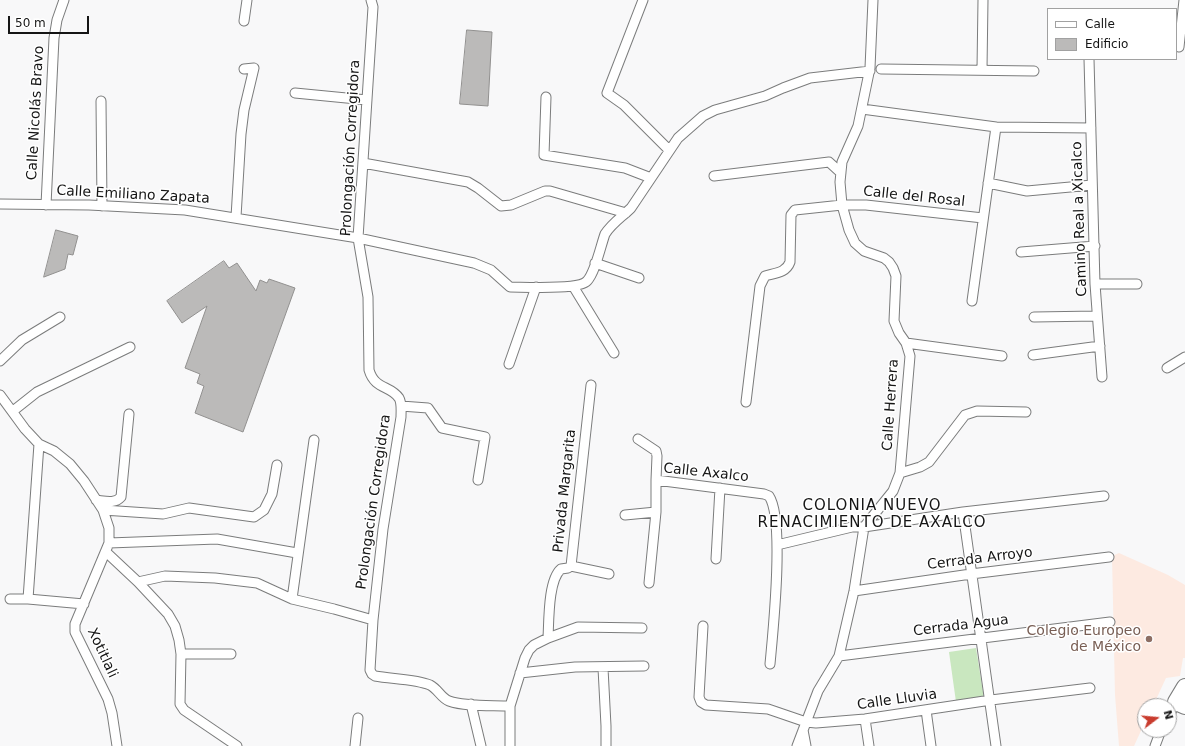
<!DOCTYPE html>
<meta charset="utf-8">
<style>
body{margin:0}
#map{position:relative;width:1185px;height:746px;overflow:hidden;background:#f8f8f9;font-family:"DejaVu Sans",sans-serif}
canvas{display:block}
.legend{position:absolute;left:1047px;top:8px;width:130px;height:52px;box-sizing:border-box;background:#fff;border:1px solid #a1a1a1;margin:0;padding:5px 7px;list-style:none;font-size:12px;color:#151515}
.legend li{display:flex;align-items:center;gap:8px;height:20px}
.legend b{width:20px;border:1px solid #a1a1a1}
.north{position:absolute;left:1137px;top:698px;width:40px;height:40px;box-sizing:border-box;background:#fff;border:1px solid #a1a1a1;border-radius:50%;rotate:74deg;font-size:11px;font-weight:700;line-height:16px;text-align:center;color:#151515}
.north::after{content:'';display:block;margin:auto;width:14px;height:18px;background:#c93c2e;clip-path:polygon(50% 0,100% 100%,50% 72%,0 100%)}
.scale{position:absolute;left:8px;top:16px;width:81px;height:18px;box-sizing:border-box;border:2px solid #151515;border-top:0;padding-left:5px;font-size:12px;line-height:14px;white-space:nowrap;color:#151515;-webkit-text-stroke:3px #fff;paint-order:stroke}
</style>
<div id="map">
<canvas width="1185" height="746"></canvas>
<ul class="legend">
<li><b style="height:5px;background:#fff"></b>Calle</li>
<li><b style="height:11px;background:#bbbab9"></b>Edificio</li>
</ul>
<div class="north">N</div>
<div class="scale">50 m</div>
</div>
<script>
const g = document.querySelector('canvas').getContext('2d');
g.lineJoin = 'round';
function fill(path, color) {
  g.fillStyle = color;
  g.fill(path, 'evenodd');
}
function strokePath(path, color, width, dash) {
  g.strokeStyle = color;
  g.lineWidth = width;
  g.lineCap = dash ? 'butt' : 'round';
  g.setLineDash(dash || []);
  g.stroke(path);
}
function label(font, color, halo, rows, align = 'center') {
  g.font = font + ' "DejaVu Sans",sans-serif';
  g.lineWidth = 3;
  g.setLineDash([]);
  g.textBaseline = 'middle';
  g.strokeStyle = halo;
  g.fillStyle = color;
  for (const [text, x, y, turn = 0] of rows) {
    g.save();
    g.translate(x, y);
    g.rotate((+turn || 0) * Math.PI / 180);
    g.textAlign = isNaN(turn) ? turn : align;
    if (halo) g.strokeText(text, 0, 0);
    g.fillText(text, 0, 0);
    g.restore();
  }
}
fill(new Path2D(`
 M 1119,553 L 1168,575 L 1185,585 L 1185,658 L 1183,658 L 1180,676 L 1166,678 L 1153,706 L 1145,706 L 1145,722 L 1134,746 L 1119,746 L 1115,695 L 1112,556 Z`), '#fdeae1');
fill(new Path2D(`
 M 976,648 L 984,698 L 956,702 L 949,652 Z`), '#c9e7bf');
const building = new Path2D(`
 M 467,30 L 492,32 L 488,106 L 460,104 Z
 M 56,230 L 78,236 L 73,255 L 68,254 L 65,269 L 44,277 Z
 M 224,261 L 229,268 L 237,263 L 256,291 L 260,280 L 267,283 L 269,279 L 295,288 L 243,432 L 195,413 L 204,386 L 197,383 L 200,374 L 185,368 L 207,306 L 182,323 L 167,301 Z`);
fill(building, '#bbbab9');
strokePath(building, '#91908f', 1);
const street = new Path2D(`
 M 371,0 L 373,7 L 358,238 L 368,297 L 369,370 C 375,390 390,385 399,398 C 402,403 401,411 401,417 L 383,529 L 373,620 L 370,670 L 372,674 L 375,676 C 391,679 416,679 430,685 C 438,689 441,698 449,701 C 466,707 492,705 510,706
 M 643,0 L 607,93 L 624,105 L 669,150
 M 244,21 L 247,0
 M 1179,47 L 1184,0
 M 1089,59 L 1095,284 L 1102,377
 M 881,69 L 1034,71
 M 982,69 L 983,0
 M 295,93 L 367,100
 M 546,97 L 544,155 L 625,168 L 651,178
 M 101,101 L 102,206
 M 862,109 L 996,127 L 1091,128
 M 363,163 L 468,182 L 478,188 L 501,206 L 511,205 L 545,191 L 550,191 L 626,213
 M 714,176 L 829,162 L 841,173
 M 988,183 L 1027,191 L 1092,185
 M 0,204 L 89,205 L 185,210 L 358,238 L 474,263 L 491,270 L 510,287 C 525,287 579,290 587,281 C 595,273 601,245 605,234 C 612,223 622,217 631,208 L 678,138 L 703,116 L 715,110 L 765,96 L 783,88 L 810,78 L 870,71
 M 46,205 L 54,38 L 57,20 L 64,0
 M 236,217 L 241,134 L 244,110 L 254,68 L 244,69
 M 1021,252 L 1095,246
 M 595,263 L 639,278
 M 1095,284 L 1137,284
 M 573,286 L 614,353
 M 972,301 L 996,127
 M 1034,317 L 1097,316
 M 906,343 L 1002,356
 M 1033,355 L 1100,346
 M 0,361 L 22,340 L 60,317
 M 509,364 L 536,287
 M 1167,368 L 1185,357
 M 0,395 L 25,429 L 39,444 L 54,451 L 70,464 L 84,481 L 103,510 L 109,528 L 109,543 L 75,624 L 75,632 L 108,699 L 112,713 L 117,746
 M 746,402 L 760,286 L 765,276 C 775,273 786,273 790,262 L 791,215 L 795,210 L 842,205 L 866,205 L 983,218
 M 401,406 L 428,408 L 442,428 L 485,437 L 478,480
 M 13,411 L 37,392 L 130,347
 M 638,439 L 656,451 L 657,456 L 656,480
 M 900,473 L 920,467 L 929,462 L 965,415 L 977,411 L 1026,412
 M 96,500 C 105,501 115,504 121,497 L 129,414
 M 103,510 L 163,514 L 189,508 L 254,517 L 264,510 L 272,494 L 277,465
 M 963,512 L 996,746
 M 625,515 L 656,512
 M 109,543 L 217,539 L 297,553
 M 777,545 L 852,527 L 864,527 L 963,512 L 1104,496
 M 106,552 L 138,582 L 168,614 L 175,626 L 179,640 L 181,654 L 180,704 L 184,710 L 237,746
 M 716,559 L 720,488
 M 571,566 L 609,574
 M 138,582 L 165,576 L 215,578 L 257,583 L 292,599 L 334,609 L 373,620
 M 649,583 L 656,512 L 656,480 L 764,494 L 769,496 C 785,520 773,631 770,664
 M 854,591 L 971,574 L 1109,557
 M 10,599 L 28,599 L 84,604
 M 28,599 L 39,444
 M 292,599 L 314,440
 M 703,626 L 699,697 L 701,702 L 706,705 L 768,709 L 806,722 L 816,723 L 865,719 L 991,700 L 1090,688
 M 548,638 C 549,621 548,580 561,569 L 568,568 L 571,566 L 591,385
 M 181,654 L 231,654
 M 839,656 L 1110,622
 M 603,668 L 606,726 L 606,746
 M 520,673 L 575,667 L 644,666
 M 471,704 L 481,746
 M 926,710 L 931,746
 M 1169,716 L 1176,702
 M 865,719 L 869,746
 M 803,730 L 806,746
 M 355,746 L 358,718
 M 510,746 L 510,706 L 525,658 L 529,650 L 534,645 L 548,638 L 578,627 L 642,628
 M 797,746 L 818,691 L 839,656 L 854,591 L 864,527 L 893,491 L 900,473 L 910,356 L 906,343 L 899,333 L 894,321 L 896,276 L 893,268 L 889,262 L 884,258 L 864,251 L 855,243 L 849,230 L 842,205 L 840,182 L 842,162 L 858,126 L 870,68 L 873,0
 M 1155,746 L 1161,730`);
const highway = new Path2D(`
 M 1185,687 L 1176,702 L 1185,706`);
strokePath(street, '#7b7c7c', 11);
strokePath(highway, '#7b7c7c', 18);
strokePath(street, '#fff', 9);
strokePath(highway, '#fff', 16);
for (const [x, y, r, color] of [
 [1149,639,4,"#8d6e63"]
]) {
  const dot = new Path2D();
  dot.arc(x, y, r, 0, 2 * Math.PI);
  g.fillStyle = color;
  g.fill(dot);
  strokePath(dot, '#fff', 1.5);
}
label('14px', '#151515', '#fff', [
 ["Calle Nicolás Bravo",36,113,-87],
 ["Prolongación Corregidora",351,148,-87],
 ["Calle Emiliano Zapata",133,195,3],
 ["Calle del Rosal",914,197,6],
 ["Camino Real a Xicalco",1080,219,-92],
 ["Calle Herrera",891,405,-86],
 ["Calle Axalco",706,473,6],
 ["Privada Margarita",565,491,-84],
 ["Prolongación Corregidora",374,502,-82],
 ["Cerrada Arroyo",980,559,-7],
 ["Cerrada Agua",961,626,-7],
 ["Xotitlali",102,653,65],
 ["Calle Lluvia",897,700,-8]
]);
label('14px', '#785e54', '#fff', [
 ["Colegio Europeo",1141,631],
 ["de México",1141,647]
], 'right');
g.letterSpacing = '1px';
label('15px', '#151515', '#fff', [
 ["COLONIA NUEVO",872,506],
 ["RENACIMIENTO DE AXALCO",872,523]
]);
g.letterSpacing = '0px';
</script>
